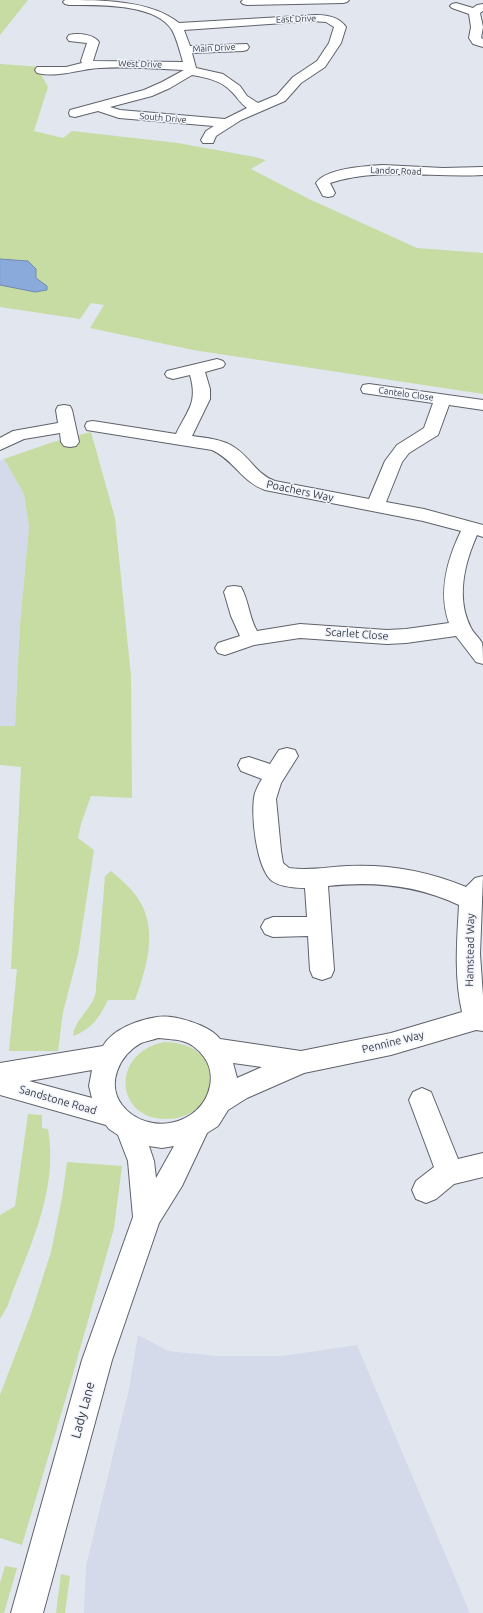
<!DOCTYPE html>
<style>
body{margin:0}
canvas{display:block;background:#e2e6ef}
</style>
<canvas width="483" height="1613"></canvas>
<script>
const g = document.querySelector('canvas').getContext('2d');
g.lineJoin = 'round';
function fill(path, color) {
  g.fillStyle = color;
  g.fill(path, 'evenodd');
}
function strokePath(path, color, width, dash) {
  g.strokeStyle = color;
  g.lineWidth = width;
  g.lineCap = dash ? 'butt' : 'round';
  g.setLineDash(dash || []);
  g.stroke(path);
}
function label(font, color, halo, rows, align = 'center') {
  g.font = font + ' Ubuntu,sans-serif';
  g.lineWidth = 3;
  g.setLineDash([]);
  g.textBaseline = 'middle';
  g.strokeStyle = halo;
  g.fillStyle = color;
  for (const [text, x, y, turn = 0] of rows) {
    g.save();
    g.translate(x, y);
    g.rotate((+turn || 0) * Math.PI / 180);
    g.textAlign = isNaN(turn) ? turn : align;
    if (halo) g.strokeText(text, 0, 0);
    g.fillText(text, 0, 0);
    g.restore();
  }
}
fill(new Path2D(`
 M 4,459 L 24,494 L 29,527 L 20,624 L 15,726 L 0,726 L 0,461 Z
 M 138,1335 L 168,1351 L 217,1356 L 282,1356 L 357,1345 L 470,1613 L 84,1613 L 86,1566 L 129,1389 Z`), '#d4daea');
fill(new Path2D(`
 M 0,0 L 28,0 L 0,35 Z
 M 0,64 L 43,67 L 40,72 L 48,87 L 34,131 L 63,138 L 72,131 L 178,143 L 255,157 L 266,160 L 251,169 L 309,199 L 417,248 L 483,253 L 483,394 L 193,350 L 90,328 L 104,305 L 91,303 L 80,319 L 0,307 L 0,285 L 35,292 L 47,290 L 46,286 L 36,278 L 28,261 L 0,259 Z
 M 91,432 L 115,518 L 131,676 L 132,798 L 91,796 L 81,824 L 78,838 L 94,850 L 78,955 L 63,1012 L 58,1051 L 9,1051 L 17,969 L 11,969 L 21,767 L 0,765 L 0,726 L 15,726 L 20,624 L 29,527 L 24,494 L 4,459 L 53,442 Z
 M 111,871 C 120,879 130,887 137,897 C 159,928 147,967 135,1000 L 108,1000 C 99,1018 92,1029 73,1036 C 75,1017 97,1006 96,987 L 105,876 Z
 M 164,1042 C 230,1042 222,1119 166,1119 C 115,1119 110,1053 164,1042 Z
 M 28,1114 L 42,1115 L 42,1128 L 48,1129 C 59,1192 28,1249 7,1307 L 0,1319 L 0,1215 L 15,1206 Z
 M 67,1162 L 122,1166 L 114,1228 L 73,1374 L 22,1545 L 0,1538 L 0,1395 L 31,1314 L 51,1252 L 62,1198 Z
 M 5,1566 L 17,1568 L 4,1613 L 0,1613 L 0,1583 Z
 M 61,1574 L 70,1576 L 65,1613 L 56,1613 Z`), '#c7dca3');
const water = new Path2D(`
 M 0,259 L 28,261 L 36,269 L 36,278 L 47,286 L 47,290 L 35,292 L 0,285 Z`);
fill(water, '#89aada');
strokePath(water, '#7289ac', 1);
const minor = new Path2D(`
 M 65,0 C 101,0 151,0 179,23 L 316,15 C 328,15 339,17 346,27 L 341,43 L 325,67 L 301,83 L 285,101 L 241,120 L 216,136 L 213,143 L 203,143 L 201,140 L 206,131 L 214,126 L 119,118 L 98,111 L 75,117 L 70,116 L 69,113 L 70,110 L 144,90 L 162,82 L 184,70 C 156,69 128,66 100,68 C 78,69 60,78 37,73 L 35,70 L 37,67 L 66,67 L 82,63 L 81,61 L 87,43 L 69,41 L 67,38 L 69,35 C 78,33 93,34 99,42 L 93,61 L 183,62 C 180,52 177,39 172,30 C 156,3 96,5 69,5 L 65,4 L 63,2 ZM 312,21 L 326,22 L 334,27 L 329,43 L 317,61 L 293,77 L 277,95 L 258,103 L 247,96 L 240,86 L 223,74 L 196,68 L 192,53 L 243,51 L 247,50 L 249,47 L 247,44 L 190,46 L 184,30 ZM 192,75 C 207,78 221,80 232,92 C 238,98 240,103 247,108 L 225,119 L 120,110 L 110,107 L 152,96 L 170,88 Z
 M 243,0 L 349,0 L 347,2 L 343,3 L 247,5 L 243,4 L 241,2 Z
 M 456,3 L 473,8 L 477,5 L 483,4 L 483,11 L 480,13 L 483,27 L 481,38 L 483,39 L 483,47 L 473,44 L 469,38 L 471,27 L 469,14 L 452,8 L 450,6 L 452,4 Z
 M 383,165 L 443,168 L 483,167 L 483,175 C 432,178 380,167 330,183 L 335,193 L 333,196 L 328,197 L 323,196 L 316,183 C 326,168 366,166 383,165 Z
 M 217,359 L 223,361 L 225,364 L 223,367 L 205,372 L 210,389 L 210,399 L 192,436 C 206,438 222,439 234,447 C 250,457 257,475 275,481 L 369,499 L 385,461 L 397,445 L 424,428 L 433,403 L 363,393 L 361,389 L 363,385 L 369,384 L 483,400 L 483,410 L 449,405 L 438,435 L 409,453 L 402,462 L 386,502 L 424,509 L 483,525 L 483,537 L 477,535 C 464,564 456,599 471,628 C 474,634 479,637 482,643 C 483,648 483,658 483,664 L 476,662 L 456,636 L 406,643 L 387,644 L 300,638 L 254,645 L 225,655 L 218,653 L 215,648 L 218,643 L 240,636 L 231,616 L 224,592 L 227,587 L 234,586 L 241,587 C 249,601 249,618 257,631 L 300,624 L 387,630 L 406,629 L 449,623 C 438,592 447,560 461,531 L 423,521 L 265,490 C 242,482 234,460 212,450 L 93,431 L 87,430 L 85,426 L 87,422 L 93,421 L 176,434 C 188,409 198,403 190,375 L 173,379 L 167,377 L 165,374 L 167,371 Z
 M 64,405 L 70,406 L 72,410 L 79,442 L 76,446 L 70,447 L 64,446 L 61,442 L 60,433 L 24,439 L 0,450 L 0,438 L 13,431 L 58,423 L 56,410 L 58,406 Z
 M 287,748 L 295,750 L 298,756 L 281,783 L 276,799 L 281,851 L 283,863 L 289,868 C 309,871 327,867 347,866 C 388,864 428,871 466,887 L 475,878 L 483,876 L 480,954 L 483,996 L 483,1031 L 476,1030 L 391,1055 L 304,1073 L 247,1098 L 228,1110 L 218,1126 L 207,1133 L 182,1186 L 159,1223 L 112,1360 L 43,1613 L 11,1613 L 82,1360 L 133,1217 L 128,1161 L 118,1135 L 109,1129 L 106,1125 L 0,1095 L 0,1063 L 103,1046 C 113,1029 138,1020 157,1017 C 173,1014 210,1025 220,1039 L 301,1051 L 391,1033 L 462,1012 C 454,977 457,941 459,905 C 417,885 374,881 328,886 L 334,970 L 331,977 L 322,980 L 313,977 L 310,970 L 308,936 L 273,937 L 265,934 L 261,927 L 265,920 L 273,917 L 307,917 L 305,888 C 295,888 281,887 272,881 C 256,868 250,811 255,793 C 257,788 259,783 262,779 L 241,771 L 238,765 L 241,759 L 249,757 L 270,764 L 279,750 ZM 158,1038 C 166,1039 175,1039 182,1041 C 191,1043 199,1050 204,1057 C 210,1065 212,1076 210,1086 C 202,1126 147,1137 122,1105 C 106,1084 119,1055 141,1043 C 146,1041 153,1040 158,1038 ZM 233,1063 L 262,1067 L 237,1078 ZM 92,1070 L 89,1086 L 92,1098 L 29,1081 ZM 149,1146 L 162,1148 L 174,1146 L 156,1178 L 154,1161 Z
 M 422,1088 L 431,1092 L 458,1159 L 483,1153 L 483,1177 L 454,1184 L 436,1199 L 426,1203 L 416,1199 L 412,1190 L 416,1181 L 434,1167 L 409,1100 L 413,1092 Z`);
strokePath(minor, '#5f626a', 2);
fill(minor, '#fff');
label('9px', '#3b3c40', '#eff3fc', [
 ["East Drive",296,19,-2],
 ["Main Drive",214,48,-3],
 ["West Drive",140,64,2],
 ["South Drive",163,118,5],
 ["Landor Road",396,171,2],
 ["Cantelo Close",406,394,8]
]);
label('11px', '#3b3c40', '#eff3fc', [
 ["Poachers Way",300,491,12],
 ["Scarlet Close",357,634,4],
 ["Hamstead Way",470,950,-89],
 ["Pennine Way",393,1042,-14],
 ["Sandstone Road",58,1100,16]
]);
label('13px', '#3b3c40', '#eff3fc', [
 ["Lady Lane",83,1410,-75]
]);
</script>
